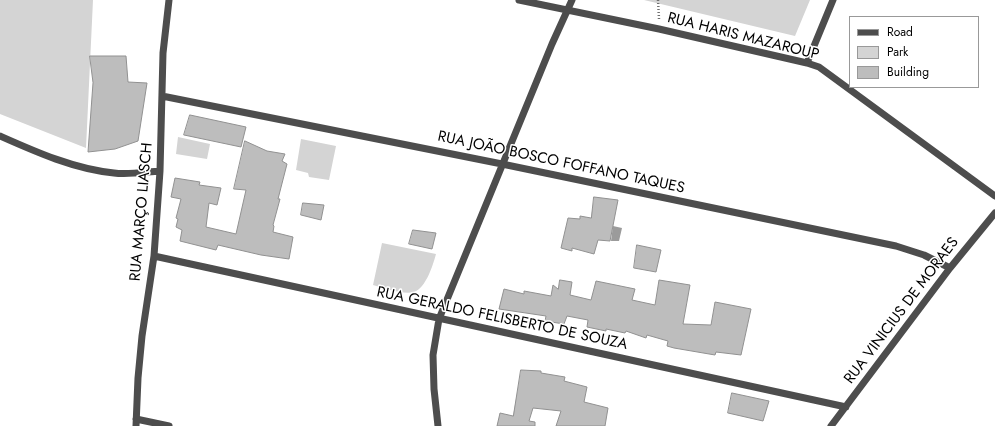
<!DOCTYPE html>
<meta charset="utf-8">
<style>
body{margin:0}
#map{position:relative;width:995px;height:426px;overflow:hidden;background:#fff;font-family:Jost,sans-serif}
canvas{display:block}
.legend{position:absolute;left:849px;top:16px;width:130px;height:72px;box-sizing:border-box;background:#fff;border:1px solid #999;margin:0;padding:5px 7px;list-style:none;font-size:12px;color:#000}
.legend li{display:flex;align-items:center;gap:8px;height:20px}
.legend b{width:20px;border:1px solid #999}
</style>
<div id="map">
<canvas width="995" height="426"></canvas>
<ul class="legend">
<li><b style="height:5px;background:#4d4d4d"></b>Road</li>
<li><b style="height:11px;background:#d4d4d4"></b>Park</li>
<li><b style="height:11px;background:#bdbdbd"></b>Building</li>
</ul>
</div>
<script>
const g = document.querySelector('canvas').getContext('2d');
g.lineJoin = 'round';
function fill(path, color) {
  g.fillStyle = color;
  g.fill(path, 'evenodd');
}
function strokePath(path, color, width, dash) {
  g.strokeStyle = color;
  g.lineWidth = width;
  g.lineCap = dash ? 'butt' : 'round';
  g.setLineDash(dash || []);
  g.stroke(path);
}
function label(font, color, halo, rows, align = 'center') {
  g.font = font + ' Jost,sans-serif';
  g.lineWidth = 3;
  g.setLineDash([]);
  g.textBaseline = 'middle';
  g.strokeStyle = halo;
  g.fillStyle = color;
  for (const [text, x, y, turn = 0] of rows) {
    g.save();
    g.translate(x, y);
    g.rotate((+turn || 0) * Math.PI / 180);
    g.textAlign = isNaN(turn) ? turn : align;
    if (halo) g.strokeText(text, 0, 0);
    g.fillText(text, 0, 0);
    g.restore();
  }
}
fill(new Path2D(`
 M 0,0 L 93,0 L 86,148 L 0,114 Z
 M 644,0 L 810,0 L 795,36 Z
 M 178,137 L 210,144 L 207,159 L 176,154 Z
 M 301,139 L 336,146 L 329,180 L 309,177 L 308,173 L 296,170 Z
 M 382,243 L 436,254 C 433,265 426,288 414,292 C 404,295 383,288 373,285 Z`), '#d4d4d4');
fill(new Path2D(`
 M 613,226 L 622,228 L 619,241 L 611,241 Z`), '#9b9b9b');
const building = new Path2D(`
 M 90,56 L 126,56 L 128,82 L 147,83 L 138,141 L 115,149 L 88,152 L 93,83 Z
 M 190,115 L 246,127 L 241,147 L 184,135 Z
 M 245,141 L 267,151 L 285,154 L 282,161 L 287,164 L 278,199 L 280,199 L 273,225 L 274,226 L 273,232 L 293,237 L 289,259 L 261,255 L 218,245 L 216,250 L 180,241 L 182,230 L 176,227 L 178,219 L 176,218 L 181,199 L 171,197 L 175,178 L 200,182 L 199,185 L 221,188 L 217,205 L 209,203 L 206,227 L 236,234 L 246,190 L 234,189 Z
 M 594,197 L 618,200 L 610,241 L 598,240 L 594,254 L 572,248 L 572,251 L 561,248 L 568,218 L 580,219 L 580,216 L 591,218 Z
 M 303,203 L 324,205 L 321,220 L 301,215 Z
 M 413,230 L 436,233 L 432,249 L 409,244 Z
 M 637,245 L 661,250 L 656,272 L 634,268 Z
 M 560,280 L 572,282 L 570,295 L 591,300 L 596,281 L 635,289 L 632,300 L 655,305 L 659,280 L 690,285 L 683,324 L 711,325 L 715,302 L 751,309 L 741,355 L 716,352 L 715,355 L 674,348 L 667,346 L 668,341 L 647,335 L 646,338 L 626,331 L 625,333 L 606,329 L 606,331 L 587,327 L 588,320 L 567,316 L 564,324 L 545,321 L 546,316 L 499,309 L 504,289 L 524,294 L 524,291 L 551,296 L 553,285 L 558,289 Z
 M 521,370 L 541,371 L 541,373 L 565,377 L 564,381 L 587,387 L 584,402 L 608,408 L 605,426 L 556,426 L 561,411 L 533,408 L 529,421 L 535,422 L 535,426 L 497,426 L 500,413 L 513,416 Z
 M 732,393 L 769,401 L 763,421 L 728,413 Z`);
fill(building, '#bdbdbd');
strokePath(building, '#919191', 1);
strokePath(new Path2D(`
 M 658,0 L 659,19`), '#6f6f6f', 2.5, [1, 2]);
strokePath(new Path2D(`
 M 519,0 L 659,29 L 807,63 L 819,67 L 995,196
 M 807,63 L 833,0
 M 162,96 L 502,164 L 896,246 L 924,255 L 950,268
 M 0,136 C 36,152 74,169 114,173 C 128,175 145,172 160,171
 M 154,256 L 846,407
 M 136,419 L 169,426
 M 136,426 L 138,378 L 142,336 L 154,256 L 160,171 L 163,53 L 169,0
 M 438,426 L 434,389 L 433,355 L 439,319 L 552,44 L 572,0
 M 831,426 L 950,268 L 995,213`), '#4d4d4d', 7);
label('15px', '#000', '#fff', [
 ["RUA HARIS MAZAROUP",743,37,14],
 ["RUA JOÃO BOSCO FOFFANO TAQUES",561,163,12],
 ["RUA MARÇO LIASCH",142,212,-85],
 ["RUA VINICIUS DE MORAES",902,311,-53],
 ["RUA GERALDO FELISBERTO DE SOUZA",502,319,12]
]);
</script>
